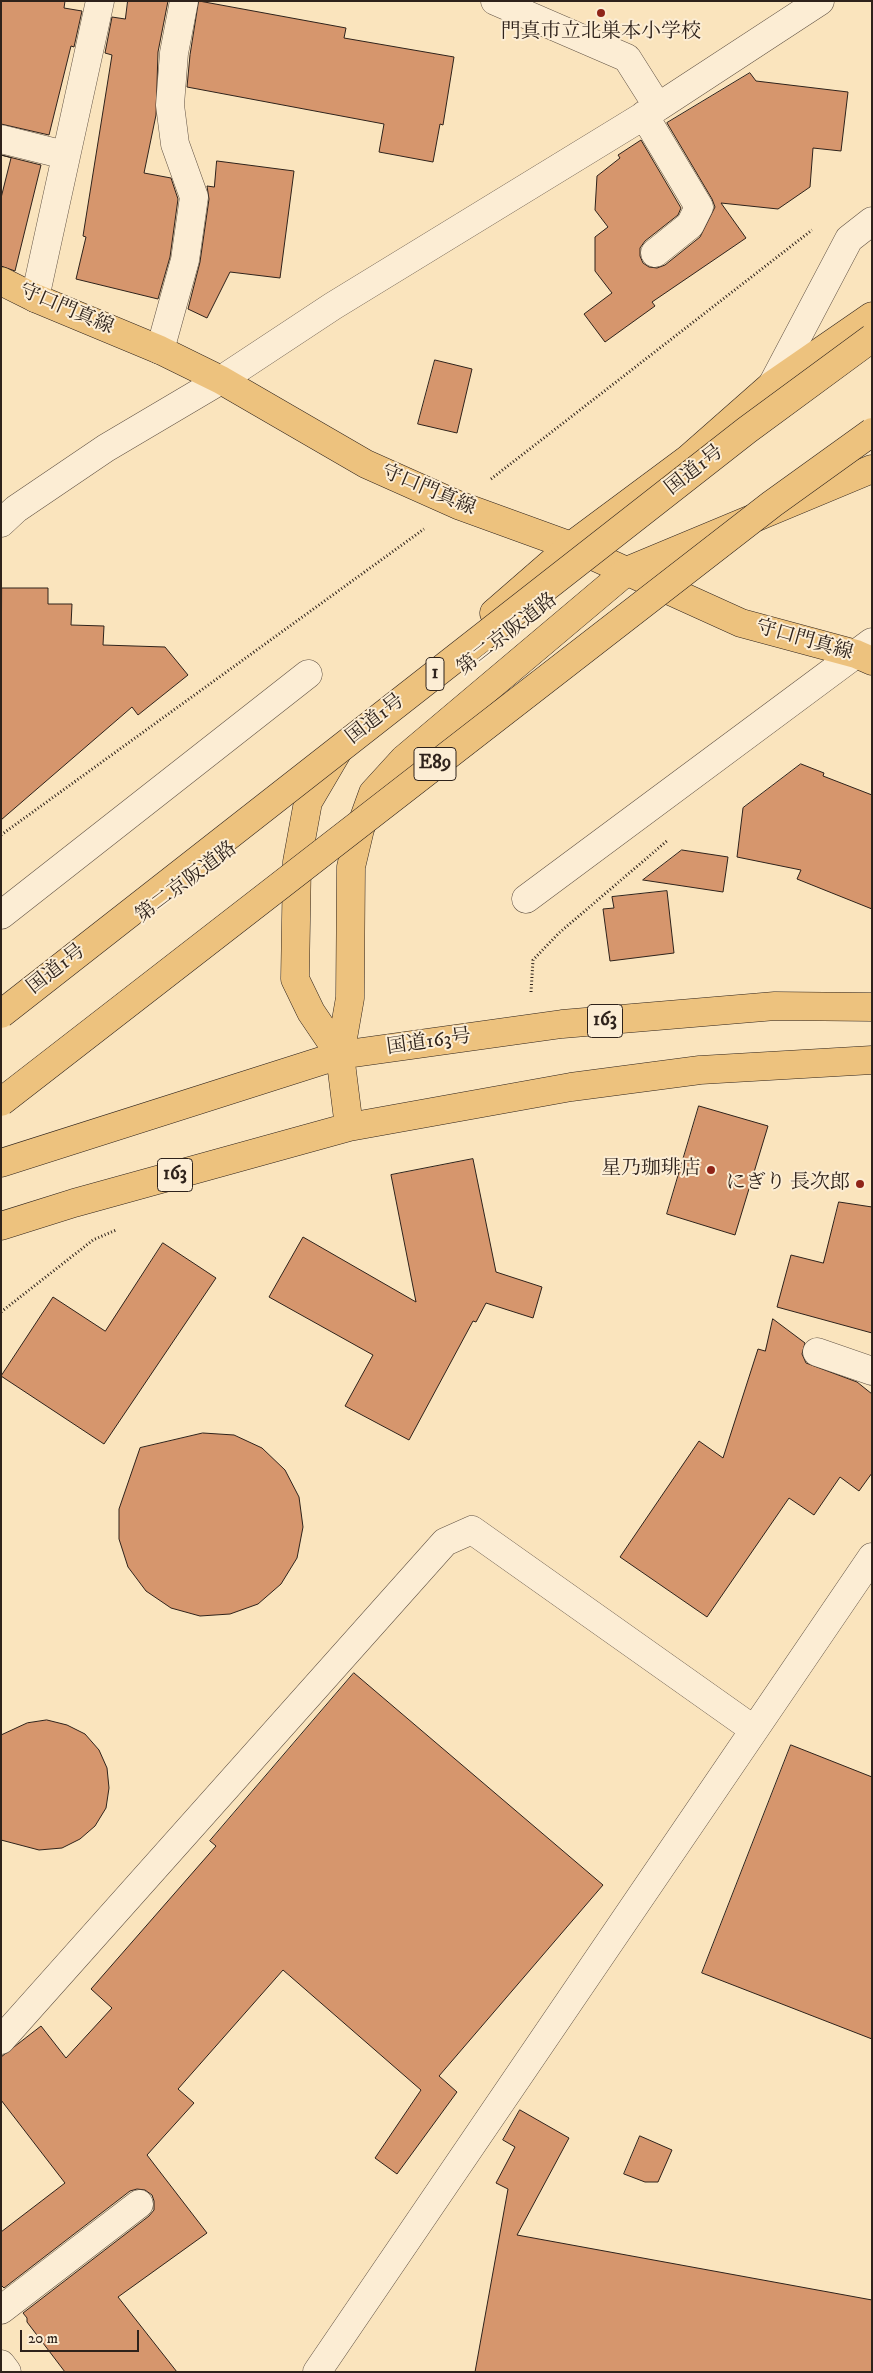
<!DOCTYPE html>
<meta charset="utf-8">
<style>
body{margin:0}
#map{position:relative;width:873px;height:2373px;overflow:hidden;background:#fae4bd;font-family:"IM FELL DW Pica",serif}
canvas{display:block}
.frame{position:absolute;inset:0;border:2px solid #2e221b;pointer-events:none}
.scale{position:absolute;left:20px;top:2330px;width:119px;height:22px;box-sizing:border-box;border:2px solid #2e221b;border-top:0;padding-left:6px;font-size:15px;line-height:18px;white-space:nowrap;color:#2e221b;-webkit-text-stroke:4px #fcedd4;paint-order:stroke}
</style>
<div id="map">
<canvas width="873" height="2373"></canvas>
<div class="frame"></div>
<div class="scale">20 m</div>
</div>
<script>
const g = document.querySelector('canvas').getContext('2d');
g.lineJoin = 'round';
function fill(path, color) {
  g.fillStyle = color;
  g.fill(path, 'evenodd');
}
function strokePath(path, color, width, dash) {
  g.strokeStyle = color;
  g.lineWidth = width;
  g.lineCap = dash ? 'butt' : 'round';
  g.setLineDash(dash || []);
  g.stroke(path);
}
function label(font, color, halo, rows, align = 'center') {
  g.font = font + ' "IM FELL DW Pica","Noto Serif JP",serif';
  g.lineWidth = 4;
  g.setLineDash([]);
  g.textBaseline = 'middle';
  g.strokeStyle = halo;
  g.fillStyle = color;
  for (const [text, x, y, turn = 0] of rows) {
    g.save();
    g.translate(x, y);
    g.rotate((+turn || 0) * Math.PI / 180);
    g.textAlign = isNaN(turn) ? turn : align;
    if (halo) g.strokeText(text, 0, 0);
    g.fillText(text, 0, 0);
    g.restore();
  }
}
const building = new Path2D(`
 M 1,1 L 65,1 L 64,8 L 82,11 L 74,47 L 71,46 L 49,135 L 1,124 Z
 M 128,1 L 168,1 L 158,52 L 156,115 L 144,173 L 171,178 L 178,199 L 170,257 L 158,299 L 76,279 L 86,237 L 83,236 L 112,55 L 105,53 L 112,17 L 125,19 Z
 M 199,1 L 346,28 L 344,38 L 454,57 L 443,125 L 440,124 L 433,162 L 379,152 L 384,124 L 187,87 L 190,55 Z
 M 750,73 L 756,81 L 848,92 L 841,151 L 813,148 L 810,187 L 778,209 L 721,203 L 746,238 L 652,302 L 655,306 L 605,342 L 584,314 L 612,293 L 595,271 L 595,237 L 608,227 L 595,210 L 597,176 L 620,158 L 618,155 L 641,140 L 681,208 L 678,215 L 645,241 L 640,248 L 640,256 L 643,263 L 649,267 L 657,268 L 665,265 L 700,237 L 715,207 L 712,199 L 667,123 Z
 M 1,155 L 41,165 L 15,271 L 1,266 L 1,198 L 11,158 Z
 M 217,161 L 294,171 L 280,278 L 230,272 L 207,318 L 188,309 L 200,262 L 209,199 L 207,186 L 214,187 Z
 M 435,360 L 472,369 L 457,433 L 418,424 Z
 M 2,588 L 48,588 L 48,604 L 72,604 L 71,625 L 104,626 L 103,645 L 165,647 L 188,675 L 138,715 L 132,707 L 1,820 Z
 M 801,764 L 824,773 L 823,776 L 872,795 L 872,909 L 797,879 L 801,870 L 737,857 L 743,808 Z
 M 682,850 L 728,857 L 723,892 L 643,880 Z
 M 667,891 L 674,953 L 610,961 L 603,909 L 614,908 L 612,897 Z
 M 699,1106 L 768,1126 L 735,1235 L 667,1214 Z
 M 473,1159 L 496,1272 L 542,1287 L 533,1318 L 486,1303 L 476,1322 L 473,1321 L 409,1440 L 345,1406 L 373,1355 L 269,1297 L 303,1237 L 416,1302 L 391,1175 Z
 M 839,1202 L 872,1207 L 872,1333 L 777,1307 L 791,1255 L 823,1263 Z
 M 163,1243 L 216,1278 L 104,1444 L 1,1376 L 53,1297 L 105,1331 Z
 M 773,1319 L 805,1343 L 802,1354 L 806,1363 L 857,1382 L 872,1394 L 872,1473 L 859,1491 L 840,1477 L 814,1515 L 789,1498 L 707,1617 L 620,1557 L 699,1441 L 723,1458 L 758,1349 L 765,1351 Z
 M 203,1433 L 234,1435 L 262,1448 L 285,1470 L 299,1497 L 303,1527 L 297,1558 L 281,1584 L 258,1604 L 230,1614 L 200,1616 L 171,1608 L 146,1591 L 128,1567 L 119,1539 L 119,1509 L 140,1448 Z
 M 354,1673 L 603,1885 L 439,2076 L 457,2092 L 397,2174 L 375,2158 L 421,2090 L 283,1970 L 178,2089 L 194,2103 L 147,2155 L 207,2233 L 118,2297 L 177,2372 L 65,2372 L 27,2322 L 27,2318 L 23,2313 L 149,2216 L 154,2210 L 154,2201 L 152,2195 L 145,2190 L 137,2189 L 130,2191 L 4,2288 L 1,2285 L 1,2232 L 65,2183 L 1,2100 L 1,2057 L 41,2026 L 66,2058 L 112,2008 L 91,1989 L 216,1846 L 210,1841 Z
 M 47,1720 L 67,1725 L 85,1734 L 99,1750 L 107,1768 L 109,1788 L 106,1808 L 95,1826 L 80,1839 L 62,1848 L 39,1850 L 1,1840 L 1,1735 L 27,1723 Z
 M 791,1745 L 872,1777 L 872,2039 L 702,1973 Z
 M 520,2110 L 569,2138 L 517,2235 L 872,2300 L 872,2372 L 475,2372 L 508,2189 L 496,2183 L 515,2147 L 503,2140 Z
 M 640,2136 L 672,2150 L 658,2182 L 645,2182 L 624,2174 Z`);
fill(building, '#d6966d');
strokePath(building, '#2e221b', 1);
const minor = new Path2D(`
 M 495,1 L 627,58 L 658,107
 M 644,115 L 699,207 L 690,225 L 655,253
 M 1,139 L 65,155
 M 35,298 L 100,1
 M 160,350 L 185,260 L 194,197 L 175,144 L 170,105 L 174,53 L 184,1
 M 772,385 L 849,239 L 872,221
 M 1,523 L 16,509 L 106,448 L 221,380 L 333,306 L 658,107 L 820,1
 M 526,899 L 872,642
 M 1,915 L 308,674
 M 817,1352 L 872,1371
 M 1,2040 L 445,1542 L 472,1530 L 753,1729
 M 1,2310 L 139,2204
 M 1,2364 L 7,2372
 M 317,2372 L 872,1557`);
const major = new Path2D(`
 M 1,281 L 35,298 L 160,350 L 221,380 L 366,464 L 458,505 L 571,546 L 741,623 L 856,654 L 872,661`);
const highway = new Path2D(`
 M 494,613 L 571,546 L 688,459 L 772,385 L 872,316
 M 338,751 L 308,802 L 297,862 L 295,979 L 311,1012 L 340,1055
 M 349,1127 L 340,1055 L 350,998 L 351,867 L 360,829 L 373,793 L 404,759 L 627,571 L 872,469
 M 1,1163 L 340,1055 L 562,1024 L 775,1006 L 872,1007
 M 1,1226 L 74,1203 L 349,1127 L 571,1087 L 700,1070 L 872,1060`);
strokePath(minor, '#615244', 29);
strokePath(major, '#2e221b', 29);
strokePath(highway, '#2e221b', 29);
strokePath(new Path2D(`
 M 491,479 L 812,230
 M 1,835 L 424,529
 M 531,992 L 533,960 L 559,933 L 668,840
 M 1,1312 L 93,1240 L 116,1230`), '#2e221b', 3, [1, 2.5]);
strokePath(minor, '#fcedd4', 28);
strokePath(major, '#edc27e', 28);
strokePath(highway, '#edc27e', 28);
const highwayBridge = new Path2D(`
 M 1,1014 L 747,430 L 872,338
 M 1,1102 L 772,504 L 872,432`);
strokePath(highwayBridge, '#2e221b', 29, []);
strokePath(highwayBridge, '#edc27e', 28);
for (const [x, y, r, color] of [
 [601,13,5,"#8f2418"],
 [711,1170,5,"#8f2418"],
 [860,1184,5,"#8f2418"]
]) {
  const dot = new Path2D();
  dot.arc(x, y, r, 0, 2 * Math.PI);
  g.fillStyle = color;
  g.fill(dot);
  strokePath(dot, '#fcedd4', 2);
}
for (const [x, y, w] of [
 [435,674,18],
 [435,764,42],
 [605,1021,35],
 [175,1175,35]
]) {
  const box = new Path2D();
  box.roundRect(x - w / 2, y - 16.5, w, 33, 4);
  g.fillStyle = '#fcedd4';
  g.fill(box);
  strokePath(box, '#2e221b', 1);
}
label('bold 19px', '#2e221b', null, [
 ["1",435,674],
 ["E89",435,764],
 ["163",605,1021],
 ["163",175,1175]
]);
label('20px', '#2e221b', '#fcedd4', [
 ["門真市立北巣本小学校",601,33,"center"],
 ["星乃珈琲店",701,1170],
 ["にぎり 長次郎",850,1184]
], 'right');
label('20px', '#2e221b', '#fcedd4', [
 ["守口門真線",66,310,23],
 ["国道1号",695,471,-38],
 ["守口門真線",428,491,23],
 ["第二京阪道路",508,635,-38],
 ["守口門真線",804,641,16],
 ["国道1号",376,720,-38],
 ["第二京阪道路",187,883,-37],
 ["国道1号",57,970,-38],
 ["国道163号",429,1043,-8]
]);
</script>
